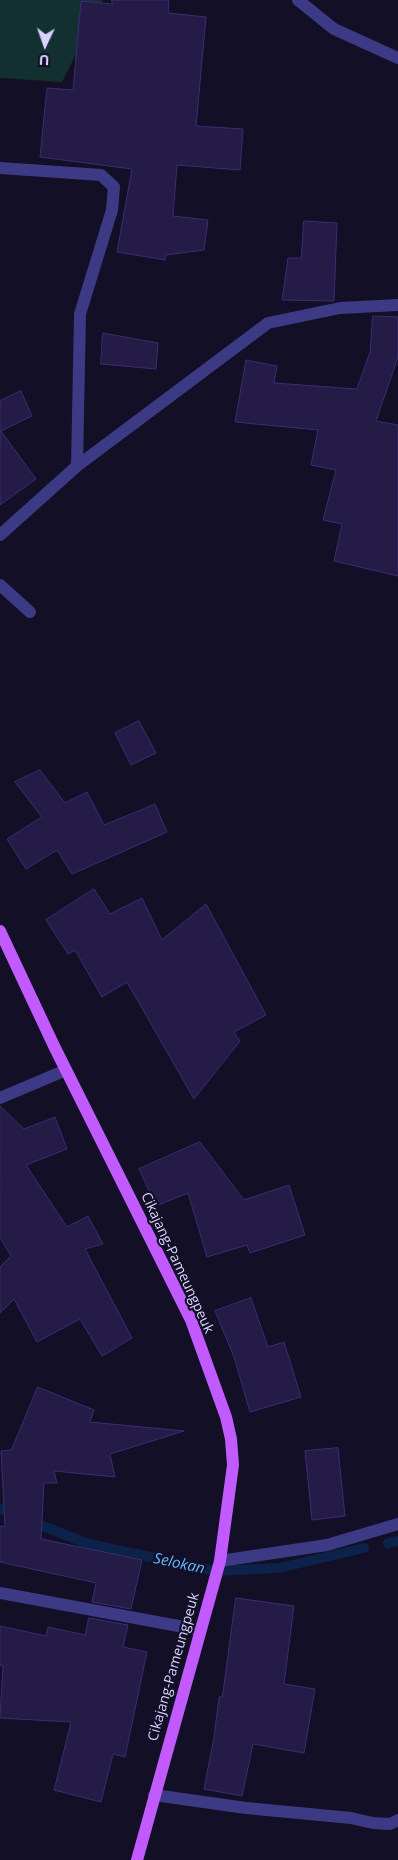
<!DOCTYPE html>
<style>
body{margin:0}
#map{position:relative;width:398px;height:1860px;overflow:hidden;background:#130f26;font-family:"Open Sans",sans-serif}
canvas{display:block}
.north{position:absolute;left:20px;top:20px;width:50px;height:50px;-webkit-text-stroke:4px #130f26;paint-order:stroke;rotate:183deg;font-size:14px;font-weight:700;line-height:20px;text-align:center;color:#d9d4ff}
.north::after{content:'';display:block;margin:auto;width:18px;height:22px;background:#d9d4ff;clip-path:polygon(50% 0,100% 100%,50% 72%,0 100%)}
</style>
<div id="map">
<canvas width="398" height="1860"></canvas>
<div class="north">U</div>
</div>
<script>
const g = document.querySelector('canvas').getContext('2d');
g.lineJoin = 'round';
function fill(path, color) {
  g.fillStyle = color;
  g.fill(path, 'evenodd');
}
function strokePath(path, color, width, dash) {
  g.strokeStyle = color;
  g.lineWidth = width;
  g.lineCap = dash ? 'butt' : 'round';
  g.setLineDash(dash || []);
  g.stroke(path);
}
function label(font, color, halo, rows, align = 'center') {
  g.font = font + ' "Open Sans",sans-serif';
  g.lineWidth = 4.5;
  g.setLineDash([]);
  g.textBaseline = 'middle';
  g.strokeStyle = halo;
  g.fillStyle = color;
  for (const [text, x, y, turn = 0] of rows) {
    g.save();
    g.translate(x, y);
    g.rotate((+turn || 0) * Math.PI / 180);
    g.textAlign = isNaN(turn) ? turn : align;
    if (halo) g.strokeText(text, 0, 0);
    g.fillText(text, 0, 0);
    g.restore();
  }
}
fill(new Path2D(`
 M 0,0 L 103,0 L 62,82 L 0,78 Z`), '#12302f');
strokePath(new Path2D(`
 M 0,1509 L 17,1515
 M 30,1521 L 89,1544 L 216,1571 L 279,1568 L 364,1548
 M 388,1543 L 398,1541`), '#0c2248', 10);
const building = new Path2D(`
 M 112,0 L 169,0 L 168,13 L 206,17 L 196,126 L 243,129 L 240,170 L 177,165 L 173,216 L 208,220 L 204,250 L 166,255 L 165,260 L 117,252 L 132,169 L 40,157 L 47,88 L 73,90 L 81,1 L 112,4 Z
 M 304,221 L 337,223 L 334,301 L 282,300 L 288,258 L 301,258 Z
 M 373,316 L 398,317 L 398,357 L 376,421 L 398,425 L 398,576 L 334,561 L 342,524 L 323,520 L 336,470 L 311,465 L 318,430 L 235,422 L 246,360 L 277,366 L 274,383 L 357,389 L 370,352 Z
 M 103,333 L 158,343 L 156,369 L 101,364 Z
 M 21,391 L 32,416 L 1,431 L 36,479 L 0,505 L 0,401 Z
 M 139,721 L 156,753 L 131,765 L 115,733 Z
 M 40,770 L 65,803 L 87,792 L 104,825 L 155,804 L 167,832 L 72,874 L 57,850 L 26,869 L 7,839 L 42,817 L 15,782 Z
 M 94,889 L 110,914 L 142,898 L 162,940 L 206,904 L 266,1015 L 234,1032 L 240,1041 L 194,1099 L 127,982 L 102,997 L 75,950 L 68,954 L 46,920 Z
 M 0,1106 L 24,1129 L 55,1117 L 67,1149 L 26,1165 L 67,1227 L 88,1216 L 103,1244 L 85,1249 L 132,1338 L 102,1356 L 80,1319 L 37,1342 L 14,1299 L 0,1313 L 0,1267 L 11,1256 L 0,1238 Z
 M 200,1142 L 244,1200 L 289,1185 L 305,1235 L 250,1253 L 247,1245 L 207,1257 L 188,1193 L 156,1206 L 139,1169 Z
 M 251,1298 L 268,1347 L 284,1342 L 301,1397 L 250,1412 L 234,1357 L 215,1311 Z
 M 38,1387 L 94,1410 L 90,1422 L 184,1431 L 110,1454 L 115,1477 L 54,1471 L 57,1483 L 44,1483 L 41,1539 L 142,1560 L 131,1609 L 92,1602 L 96,1583 L 0,1562 L 0,1526 L 5,1527 L 1,1451 L 11,1450 Z
 M 338,1448 L 345,1516 L 312,1520 L 305,1451 Z
 M 236,1598 L 294,1606 L 284,1684 L 315,1689 L 304,1753 L 253,1744 L 242,1796 L 204,1789 L 214,1737 L 219,1697 L 222,1697 Z
 M 89,1618 L 128,1625 L 123,1647 L 147,1652 L 125,1757 L 113,1754 L 101,1802 L 54,1790 L 71,1722 L 0,1718 L 3,1666 L 0,1665 L 0,1626 L 46,1636 L 48,1627 L 85,1635 Z`);
fill(building, '#241b47');
strokePath(building, '#3b2d73', 1);
strokePath(new Path2D(`
 M 220,1561 L 327,1545 L 398,1524`), '#3d3a85', 12);
strokePath(new Path2D(`
 M 298,0 L 334,29 L 398,58
 M 0,168 L 101,175 L 114,187 L 112,210 L 80,314 L 77,466
 M 0,535 L 77,466 L 268,323 L 340,308 L 398,305
 M 0,585 L 30,612
 M 0,1098 L 66,1070
 M 0,1593 L 200,1630
 M 154,1795 L 246,1808 L 351,1818 L 373,1823 L 390,1824 L 398,1820`), '#3d3a85', 12);
strokePath(new Path2D(`
 M 0,931 L 54,1046 L 191,1320 L 226,1417 L 231,1439 L 233,1465 L 220,1561 L 137,1860`), '#c25bff', 12);
label('14px', '#d9d4ff', '#130f26', [
 ["Cikajang-Pameungpeuk",177,1263,65],
 ["Cikajang-Pameungpeuk",174,1667,-74]
]);
label('italic 15px', '#62b6ff', '#130f26', [
 ["Selokan",179,1564,12]
]);
</script>
